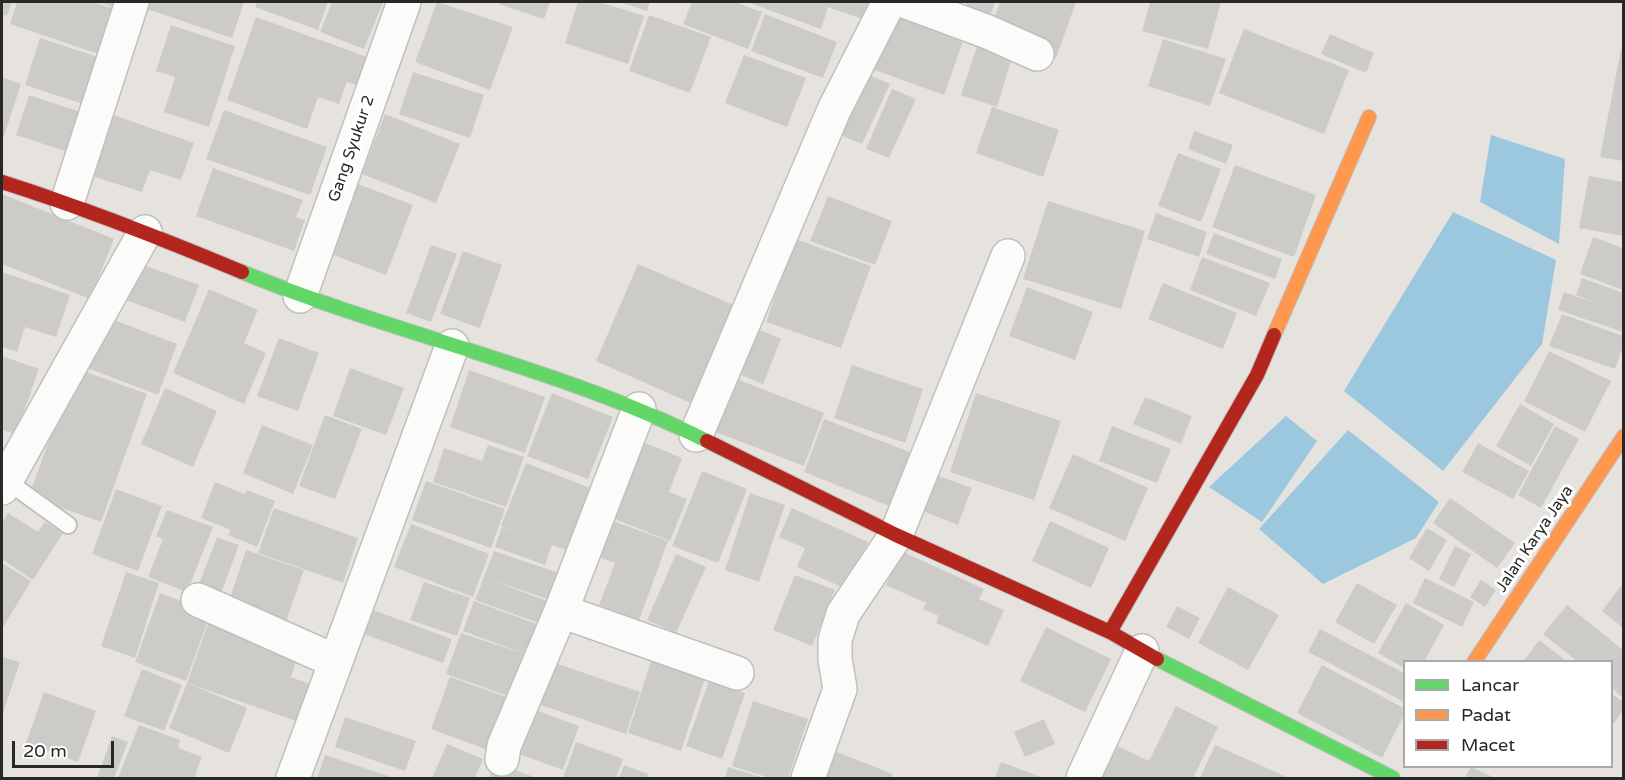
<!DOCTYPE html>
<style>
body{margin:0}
#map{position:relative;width:1625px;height:780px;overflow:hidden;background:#e6e3df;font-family:"Varela Round",sans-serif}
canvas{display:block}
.frame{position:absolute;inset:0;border:3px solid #282828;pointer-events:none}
.legend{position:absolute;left:1403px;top:660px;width:210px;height:108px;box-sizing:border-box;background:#fff;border:2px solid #a9a9a9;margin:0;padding:8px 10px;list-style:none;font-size:18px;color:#282828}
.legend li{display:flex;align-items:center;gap:12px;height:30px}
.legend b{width:30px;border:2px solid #a9a9a9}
.scale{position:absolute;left:12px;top:741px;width:102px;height:27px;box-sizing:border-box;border:3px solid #282828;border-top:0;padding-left:8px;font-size:18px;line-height:21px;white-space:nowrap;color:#282828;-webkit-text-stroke:4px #fff;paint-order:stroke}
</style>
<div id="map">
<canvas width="1625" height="780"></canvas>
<div class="frame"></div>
<ul class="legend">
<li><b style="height:8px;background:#63d668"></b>Lancar</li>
<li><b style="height:8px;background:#ff974d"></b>Padat</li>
<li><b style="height:8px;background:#b3261e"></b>Macet</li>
</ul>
<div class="scale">20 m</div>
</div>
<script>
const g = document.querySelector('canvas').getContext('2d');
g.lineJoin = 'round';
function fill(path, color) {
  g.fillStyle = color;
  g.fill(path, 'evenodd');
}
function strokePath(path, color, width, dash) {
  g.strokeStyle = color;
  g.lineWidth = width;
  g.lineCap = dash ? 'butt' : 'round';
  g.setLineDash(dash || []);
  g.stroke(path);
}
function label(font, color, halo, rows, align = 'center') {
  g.font = font + ' "Varela Round",sans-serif';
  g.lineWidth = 6;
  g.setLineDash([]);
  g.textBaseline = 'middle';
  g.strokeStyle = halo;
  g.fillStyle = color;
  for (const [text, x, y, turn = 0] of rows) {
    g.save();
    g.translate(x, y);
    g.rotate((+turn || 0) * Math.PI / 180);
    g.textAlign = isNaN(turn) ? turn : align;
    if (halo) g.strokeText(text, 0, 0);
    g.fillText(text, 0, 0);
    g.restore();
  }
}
fill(new Path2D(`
 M 1491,135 L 1565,159 L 1559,244 L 1480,202 Z
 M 1453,212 L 1556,260 L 1542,344 L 1443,471 L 1344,391 Z
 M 1286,416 L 1317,441 L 1262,522 L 1209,487 Z
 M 1348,430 L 1439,502 L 1416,538 L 1323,584 L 1259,529 Z`), '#9bc8df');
fill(new Path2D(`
 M 2,2 L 12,2 L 7,16 L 2,14 Z
 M 17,2 L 92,2 L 125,12 L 110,58 L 10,24 Z
 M 98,2 L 122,2 L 120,9 Z
 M 149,2 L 244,2 L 232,38 L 147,9 Z
 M 257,2 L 328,2 L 318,30 L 255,7 Z
 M 332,2 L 383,2 L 364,49 L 320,32 Z
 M 437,2 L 513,27 L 490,90 L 415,62 Z
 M 499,2 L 550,2 L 544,19 L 499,4 Z
 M 578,2 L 599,2 L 644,16 L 628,64 L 565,43 Z
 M 620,2 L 650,2 L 647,11 Z
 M 692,2 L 735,2 L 762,12 L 748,49 L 683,24 Z
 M 747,2 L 868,2 L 862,19 L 828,7 L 821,29 Z
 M 896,2 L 968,27 L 944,95 L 872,69 Z
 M 967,2 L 995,2 L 987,23 L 963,15 Z
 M 1000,2 L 1076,2 L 1056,58 L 1019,45 L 991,27 Z
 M 1150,2 L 1221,2 L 1208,49 L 1142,31 Z
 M 765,14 L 837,42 L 823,78 L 751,51 Z
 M 649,15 L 711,37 L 690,93 L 629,71 Z
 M 256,17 L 373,59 L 364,87 L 347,82 L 339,104 L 318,97 L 307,129 L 227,100 Z
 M 171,25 L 235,46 L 209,127 L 164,112 L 175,77 L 156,71 Z
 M 1244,29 L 1349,70 L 1324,134 L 1219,93 Z
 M 1330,34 L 1374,53 L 1366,73 L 1321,54 Z
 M 980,37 L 1015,48 L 997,107 L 961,95 Z
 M 40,38 L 98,57 L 83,104 L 25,85 Z
 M 1163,39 L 1226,59 L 1210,106 L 1148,86 Z
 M 1621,49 L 1623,50 L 1623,161 L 1600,157 Z
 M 744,55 L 806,78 L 787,127 L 725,103 Z
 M 413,72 L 484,95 L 470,138 L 399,114 Z
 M 867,74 L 890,84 L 862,144 L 838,134 Z
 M 2,77 L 21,84 L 2,142 Z
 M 892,89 L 916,99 L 889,158 L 866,149 Z
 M 29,95 L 90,115 L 77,155 L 16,135 Z
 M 992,107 L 1059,130 L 1043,177 L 976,153 Z
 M 224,110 L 327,147 L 310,195 L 206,159 Z
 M 385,114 L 460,144 L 436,203 L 362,174 Z
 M 113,115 L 194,143 L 181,180 L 150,170 L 142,192 L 92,176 Z
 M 1194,131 L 1233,145 L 1226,164 L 1188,149 Z
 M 1178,153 L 1221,169 L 1201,222 L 1158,206 Z
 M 1235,165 L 1316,195 L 1294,257 L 1212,227 Z
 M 213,168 L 303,200 L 296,217 L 305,220 L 294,251 L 196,216 Z
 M 1589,176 L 1623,182 L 1623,236 L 1579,228 Z
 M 358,184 L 413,205 L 386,275 L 331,254 Z
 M 2,194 L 114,239 L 90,299 L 2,264 Z
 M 828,196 L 892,221 L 875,265 L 810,241 Z
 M 1048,201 L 1145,231 L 1121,309 L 1023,279 Z
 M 1156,213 L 1207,232 L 1199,257 L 1147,239 Z
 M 1214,233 L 1282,259 L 1275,279 L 1206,254 Z
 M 1593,237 L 1623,248 L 1623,290 L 1580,274 Z
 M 795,239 L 871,266 L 841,348 L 766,322 Z
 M 431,245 L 457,254 L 431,322 L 406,313 Z
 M 463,251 L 502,265 L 480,328 L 440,314 Z
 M 1202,257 L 1270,283 L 1256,316 L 1190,290 Z
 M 132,261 L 199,285 L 185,322 L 118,297 Z
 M 638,264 L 736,306 L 693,404 L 596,361 Z
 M 2,272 L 70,295 L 56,337 L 25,327 L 17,352 L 2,347 Z
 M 1582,278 L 1623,293 L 1623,332 L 1558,310 L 1564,292 L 1595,303 L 1576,295 Z
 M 1163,283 L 1237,313 L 1223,349 L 1148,319 Z
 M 1027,287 L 1093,312 L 1075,360 L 1009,336 Z
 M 209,289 L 258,310 L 244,343 L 266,353 L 244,404 L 173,373 Z
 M 1562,314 L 1623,336 L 1623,346 L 1615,369 L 1549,346 Z
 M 101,315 L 177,344 L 158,395 L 82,366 Z
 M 749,325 L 781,339 L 763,384 L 730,370 Z
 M 279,338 L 319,353 L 298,411 L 257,396 Z
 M 1549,351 L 1611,381 L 1585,432 L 1524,401 Z
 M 2,356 L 39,369 L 16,434 L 2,430 Z
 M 852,365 L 923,389 L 905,443 L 834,418 Z
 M 75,368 L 147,394 L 101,522 L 29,496 Z
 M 350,368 L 404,388 L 386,435 L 333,416 Z
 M 469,370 L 545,397 L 525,453 L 450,427 Z
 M 729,376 L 824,413 L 804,466 L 708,429 Z
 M 165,388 L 217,411 L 193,467 L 141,444 Z
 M 552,393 L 613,417 L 588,479 L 527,456 Z
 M 976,393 L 1061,421 L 1034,500 L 950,472 Z
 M 1145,397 L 1192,416 L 1181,444 L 1133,424 Z
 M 1520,404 L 1554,424 L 1531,466 L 1496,446 Z
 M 325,415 L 362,429 L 335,499 L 299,486 Z
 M 824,419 L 910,452 L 889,506 L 804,472 Z
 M 262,425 L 313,445 L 293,494 L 243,473 Z
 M 1112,426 L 1171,449 L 1157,483 L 1099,461 Z
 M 1555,426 L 1579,439 L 1541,508 L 1518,495 Z
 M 638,440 L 682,458 L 669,492 L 687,499 L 670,541 L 607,516 Z
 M 1478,443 L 1529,471 L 1513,499 L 1462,472 Z
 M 488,445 L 524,457 L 506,507 L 433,482 L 444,448 L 482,461 Z
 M 1073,454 L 1148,488 L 1125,541 L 1049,508 Z
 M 526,463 L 598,491 L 574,553 L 552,545 L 545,565 L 495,547 L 502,527 L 520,533 L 501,526 Z
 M 702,471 L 747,489 L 718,563 L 672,546 Z
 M 936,475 L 972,488 L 958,525 L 923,511 Z
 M 426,481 L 505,509 L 491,548 L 412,520 Z
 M 215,482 L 245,494 L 247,490 L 275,501 L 257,547 L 228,535 L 231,530 L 201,518 Z
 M 116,489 L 162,506 L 138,571 L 92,554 Z
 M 750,493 L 785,505 L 759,582 L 725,570 Z
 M 1450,498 L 1515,543 L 1497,568 L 1433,523 Z
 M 274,508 L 358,538 L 343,583 L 258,553 Z
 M 792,508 L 868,542 L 846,589 L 797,567 L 805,548 L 779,537 Z
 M 167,510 L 213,527 L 187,592 L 148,577 L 163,539 L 156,536 Z
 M 8,513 L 38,532 L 45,522 L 63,533 L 33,580 L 2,559 L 2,523 Z
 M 602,517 L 668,541 L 639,620 L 599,605 L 615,563 L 589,553 Z
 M 1050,521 L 1109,548 L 1091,588 L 1032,561 Z
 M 411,524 L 489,554 L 473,597 L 394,567 Z
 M 1427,528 L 1447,540 L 1429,571 L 1409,558 Z
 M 217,537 L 239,545 L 218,601 L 196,592 Z
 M 1455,546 L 1471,554 L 1454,587 L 1439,579 Z
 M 246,550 L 304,570 L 283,630 L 226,610 Z
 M 494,551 L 559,573 L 551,600 L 491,580 L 550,602 L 542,624 L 475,600 Z
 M 901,551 L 984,589 L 979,599 L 1004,610 L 988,646 L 936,623 L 939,616 L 923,609 L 926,603 L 886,585 Z
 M 676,554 L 706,567 L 676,633 L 647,620 Z
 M 2,563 L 31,581 L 2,629 Z
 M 126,572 L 159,583 L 135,658 L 101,646 Z
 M 795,575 L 835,590 L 812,646 L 773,630 Z
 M 1425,578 L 1474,602 L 1462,627 L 1413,603 Z
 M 1481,580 L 1496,590 L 1485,607 L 1470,597 Z
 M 424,582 L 470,598 L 457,636 L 410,620 Z
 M 1357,583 L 1397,605 L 1374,644 L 1335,622 Z
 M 1623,583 L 1623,628 L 1602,611 Z
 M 1228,587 L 1279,615 L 1248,670 L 1198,643 Z
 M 160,593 L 211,612 L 186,681 L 135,662 Z
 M 474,601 L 550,629 L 517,699 L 446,674 L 461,633 L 528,655 L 463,631 Z
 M 1406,603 L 1444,625 L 1424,662 L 1404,662 L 1404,668 L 1378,653 Z
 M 1567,605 L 1623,650 L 1623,698 L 1612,688 L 1612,662 L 1578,662 L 1543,634 Z
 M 1177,606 L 1200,618 L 1189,639 L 1166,627 Z
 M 373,610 L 452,639 L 443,663 L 364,634 Z
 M 211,615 L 297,658 L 291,677 L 312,685 L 299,722 L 187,683 Z
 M 1046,627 L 1111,659 L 1085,712 L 1020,681 Z
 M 1320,629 L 1404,673 L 1404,702 L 1308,652 Z
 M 1539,640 L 1568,662 L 1523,662 Z
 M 2,657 L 20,662 L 2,716 Z
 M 651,661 L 705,678 L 681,751 L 628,733 Z
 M 555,663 L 640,692 L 626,734 L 541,705 Z
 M 1322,665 L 1404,708 L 1404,715 L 1382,758 L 1297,713 Z
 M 142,669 L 182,685 L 164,731 L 124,716 Z
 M 450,677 L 518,701 L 499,754 L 431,729 Z
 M 709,681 L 745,693 L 722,759 L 686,746 Z
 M 187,683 L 247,708 L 229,753 L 169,728 Z
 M 44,692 L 96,711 L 78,762 L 26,743 Z
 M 1612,694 L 1623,702 L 1623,710 L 1612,726 Z
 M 753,701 L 808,719 L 788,778 L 770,778 L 732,766 Z
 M 1176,706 L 1218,727 L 1193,778 L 1102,777 L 1118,746 L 1149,761 Z
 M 535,710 L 579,726 L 563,770 L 519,754 Z
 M 345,717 L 416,741 L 405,771 L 335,747 Z
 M 1044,719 L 1055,744 L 1025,757 L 1014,732 Z
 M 139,725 L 180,740 L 178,748 L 202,757 L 194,778 L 118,778 Z
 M 112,736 L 128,742 L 114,778 L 97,778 Z
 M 576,742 L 623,759 L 616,778 L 563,778 Z
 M 447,744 L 483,759 L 475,778 L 432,778 Z
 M 1215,745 L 1289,778 L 1200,778 Z
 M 829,749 L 893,774 L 891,778 L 817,778 Z
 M 325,755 L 394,778 L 317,778 Z
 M 1001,762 L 1043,778 L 995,778 Z
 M 495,763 L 534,777 L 534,778 L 489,778 Z
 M 624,765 L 648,774 L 647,778 L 619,778 Z
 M 728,767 L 764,778 L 725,778 Z
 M 1471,767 L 1495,778 L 1465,778 Z`), '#cdcbc8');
const lane = new Path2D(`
 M 7,481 L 68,525`);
const street = new Path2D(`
 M 907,2 L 988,32 L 1037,54
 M 67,203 L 132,2
 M 300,296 L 404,2
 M 696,435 L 834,110 L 889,2
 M 2,488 L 145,232
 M 198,600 L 335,661
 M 561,611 L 737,673
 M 502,759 L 504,746 L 561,611 L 639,409
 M 293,778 L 452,346
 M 808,778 L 840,689 L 835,659 L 835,640 L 843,614 L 896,535 L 1008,256
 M 1083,778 L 1142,651`);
const fast = new Path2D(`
 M 242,272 C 395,335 559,367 707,441
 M 1157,659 L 1393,778`);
const slow = new Path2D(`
 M 1274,335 L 1369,117
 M 1474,662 L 1624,436`);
const jam = new Path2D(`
 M 2,182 C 84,208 163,239 242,272
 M 707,441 L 896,535 L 1110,632 L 1157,659
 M 1110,632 L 1257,375 L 1274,335`);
strokePath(lane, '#c0bfc0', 20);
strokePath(street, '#c0bfc0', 36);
strokePath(fast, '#c0bfc0', 16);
strokePath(slow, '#c0bfc0', 16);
strokePath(jam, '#c0bfc0', 16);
strokePath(lane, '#fbfbfa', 16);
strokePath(street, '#fbfbfa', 33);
strokePath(fast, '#63d668', 14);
strokePath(slow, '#ff974d', 14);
strokePath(jam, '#b3261e', 14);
label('16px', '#282828', '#fff', [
 ["Gang Syukur 2",352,149,-71],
 ["Jalan Karya Jaya",1535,539,-56]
]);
</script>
